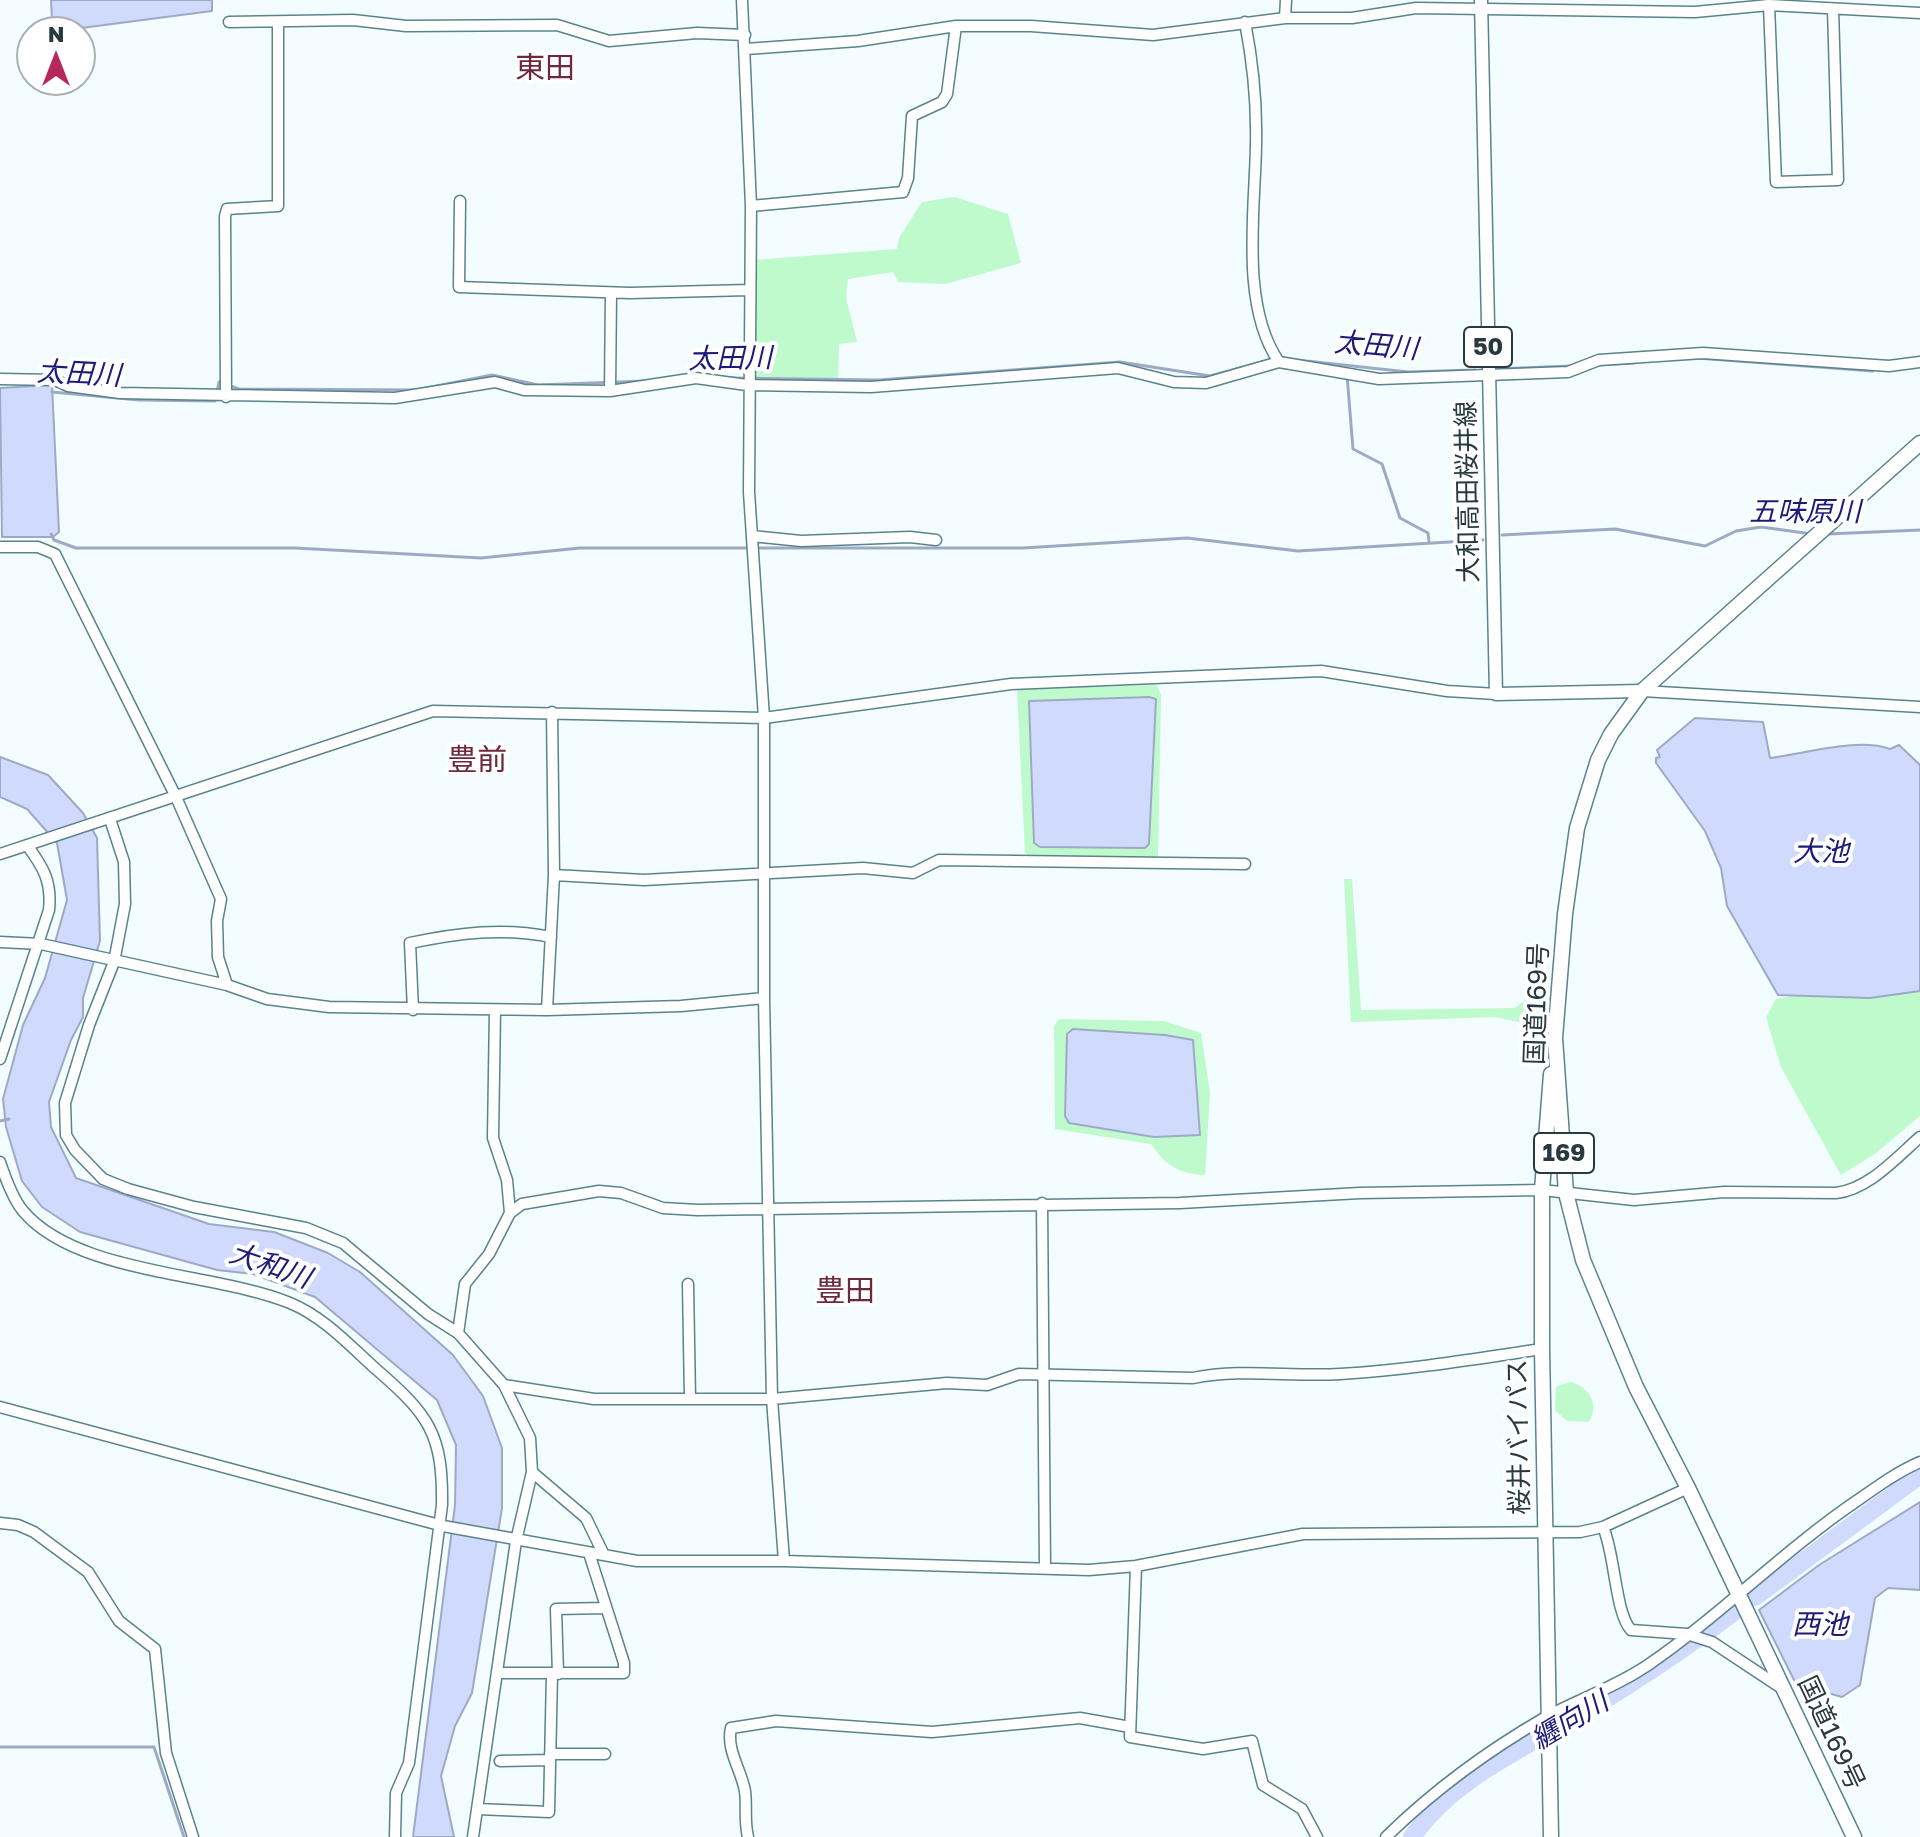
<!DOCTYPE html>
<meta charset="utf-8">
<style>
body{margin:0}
#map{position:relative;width:1920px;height:1837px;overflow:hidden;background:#f3fcfe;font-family:"Golos Text",sans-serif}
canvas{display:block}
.north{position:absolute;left:16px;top:16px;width:80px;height:80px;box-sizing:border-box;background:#fff;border:2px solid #a9b0b2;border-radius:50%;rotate:0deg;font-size:22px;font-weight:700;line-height:32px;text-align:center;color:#283a3e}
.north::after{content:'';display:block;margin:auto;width:28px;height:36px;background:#b6285b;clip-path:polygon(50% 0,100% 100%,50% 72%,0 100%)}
</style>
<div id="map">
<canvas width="1920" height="1837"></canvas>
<div class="north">N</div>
</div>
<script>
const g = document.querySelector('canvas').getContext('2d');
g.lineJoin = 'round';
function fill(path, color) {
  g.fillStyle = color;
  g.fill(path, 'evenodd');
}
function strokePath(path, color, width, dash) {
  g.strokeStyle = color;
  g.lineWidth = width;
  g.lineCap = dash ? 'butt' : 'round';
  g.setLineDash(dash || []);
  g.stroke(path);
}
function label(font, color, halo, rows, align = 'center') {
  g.font = font + ' "Golos Text","Noto Sans JP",sans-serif';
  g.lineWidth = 8;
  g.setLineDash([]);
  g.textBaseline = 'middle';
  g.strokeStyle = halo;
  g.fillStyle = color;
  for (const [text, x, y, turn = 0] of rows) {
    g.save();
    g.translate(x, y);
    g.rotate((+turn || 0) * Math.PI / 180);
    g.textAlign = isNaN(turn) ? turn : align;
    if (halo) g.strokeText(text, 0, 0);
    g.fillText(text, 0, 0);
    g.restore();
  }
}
fill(new Path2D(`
 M 954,197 L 1008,214 L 1021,263 L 945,284 L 898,282 L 893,272 L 848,279 L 846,298 L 857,342 L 839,344 L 838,383 L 753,382 L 754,260 L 897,249 L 899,238 L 922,202 Z
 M 1157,685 L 1161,695 L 1158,858 L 1029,858 L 1025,853 L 1017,689 ZM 1029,701 L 1084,701 L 1149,844 Z
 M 1344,879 L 1352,879 L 1361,1010 L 1515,1008 L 1546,984 L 1543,1028 L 1496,1017 L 1351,1022 Z
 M 1920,987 L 1920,1116 L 1876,1153 L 1841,1175 L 1781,1067 L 1766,1017 L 1776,999 L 1808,993 Z
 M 1059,1019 L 1164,1021 L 1201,1033 L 1210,1093 L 1205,1175 C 1179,1174 1165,1165 1151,1144 L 1055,1129 L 1054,1026 Z
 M 1570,1382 C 1589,1386 1600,1405 1589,1422 L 1567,1421 L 1555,1410 L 1556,1387 Z`), '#befacc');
const water = new Path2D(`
 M 51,0 L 212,0 L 212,11 L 66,30 L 52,21 Z
 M 52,385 L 59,532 L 53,537 L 2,537 L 0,388 Z
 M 1149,697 L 1156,699 L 1149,844 L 1145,848 L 1040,847 L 1034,843 L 1029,701 Z
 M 1695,718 L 1763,722 L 1770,758 C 1803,754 1858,737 1890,749 L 1899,745 L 1920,765 L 1920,991 L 1870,998 L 1778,995 L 1727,906 L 1721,868 L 1705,831 L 1656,763 L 1656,758 L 1660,757 L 1657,750 Z
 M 0,757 L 48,775 L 83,813 L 97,838 L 100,941 L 83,998 L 83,1017 L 71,1040 L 49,1102 L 51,1127 L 76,1178 L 209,1224 L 274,1232 L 328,1253 L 360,1272 L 453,1355 L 483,1396 L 502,1448 L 502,1508 L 472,1693 L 455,1726 L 441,1776 L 454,1837 L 413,1837 L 455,1505 L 456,1445 L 437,1400 L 315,1297 L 253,1274 L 217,1270 L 80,1232 L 42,1207 L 22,1181 L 6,1127 L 3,1099 L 23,1025 L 45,978 L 67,900 L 57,843 L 27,809 L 0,797 Z
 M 1073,1029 L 1165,1035 L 1193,1040 L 1200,1135 L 1154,1137 L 1069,1123 L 1065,1116 L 1067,1034 Z
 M 1920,1502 L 1920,1590 L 1888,1588 L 1875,1598 L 1860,1685 L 1842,1697 L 1796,1684 L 1759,1610 L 1819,1565 Z`);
fill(water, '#d0dafd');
strokePath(water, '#9eaac4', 2);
strokePath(new Path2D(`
 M 1697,358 L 1873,371
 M 1288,359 L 1408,372 L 1475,370
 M 1598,365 L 1634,363
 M 1497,369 L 1570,366
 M 1347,375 L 1353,449 L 1382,464 L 1400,518 L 1428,533 L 1429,542
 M 728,378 L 879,380 L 1120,362 L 1210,376 L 1273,359
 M 52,392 L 139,400 L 215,401 L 219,382 L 239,389 L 416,390 L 492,375 L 538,385 L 645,381
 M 51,534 L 54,540 L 76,548 L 295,548 L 481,558 L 580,548 L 1023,548 L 1187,538 L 1298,551 L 1483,540
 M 1828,534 L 1920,530
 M 1502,535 L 1615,529 L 1705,546 L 1736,531 L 1761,527 L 1812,534
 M 0,1121 L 9,1119
 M 0,1747 L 154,1747 L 184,1837`), '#9eaac4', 3);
strokePath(new Path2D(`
 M 1755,1597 L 1920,1475
 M 1412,1837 C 1452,1779 1524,1748 1583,1713 C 1636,1681 1686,1648 1735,1611`), '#d0dafd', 18);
const minor = new Path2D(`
 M 742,0 L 751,206 L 749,492 L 764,718 L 764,998 L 772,1399 L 784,1561
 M 1769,5 L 1776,182 L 1838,180 L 1833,9
 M 1285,18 L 1286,0
 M 229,22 L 353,20 L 406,26 L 557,25 L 609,41 L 697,33 L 745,35
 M 1245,22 C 1253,63 1257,103 1256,145 C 1255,210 1240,306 1279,362
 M 746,49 L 858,41 L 956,26 L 1031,26 L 1153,35 L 1285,18 L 1352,18 L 1416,8 L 1695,12 L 1769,5 L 1920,13
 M 460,201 L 459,287 L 630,293 L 749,290
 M 751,206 L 903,192 L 908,178 L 912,116 L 942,102 L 947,94 L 956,26
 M 0,379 L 55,380 L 68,386 L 120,393 L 395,398 L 495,382 L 524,390 L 610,391 L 696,378 L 747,385 L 871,387 L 1118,368 L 1174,382 L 1206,383 L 1279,362 L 1379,379 L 1568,372 L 1599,360 L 1703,353 L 1889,366 L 1920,362
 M 610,391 L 611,293
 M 226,397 L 225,216 L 227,209 L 278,206 L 278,23
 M 752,536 L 801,541 L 910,537 L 936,540
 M 0,547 L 38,547 L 55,554 L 176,797 L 221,899 L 217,921 L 218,957 L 227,985
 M 1642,691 L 1920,707
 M 110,819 L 124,862 L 125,904 L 114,962 L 89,1025 L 65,1103 L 66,1135 L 75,1150 L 103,1179 L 128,1189 L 194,1207 L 306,1228 L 343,1243 L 428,1314 L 458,1333 L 504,1385 L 530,1438 L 532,1472 L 586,1518 L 604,1555
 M 0,854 L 433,711 L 764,718 L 1011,684 L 1321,671 L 1447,691 L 1496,694
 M 554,875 L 644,880 L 863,868 L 913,873 L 939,860 L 1245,864
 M 0,942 L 41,944 L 227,985 L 267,999 L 329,1007 L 547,1010 L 681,1006 L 764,998
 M 413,1010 L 410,943 C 458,933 504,927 551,937
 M 495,1010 L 493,1138 L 507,1180 L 510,1213
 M 547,1010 L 554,875 L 552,712
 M 0,1059 L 49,910 C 52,881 43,867 27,845
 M 0,1162 C 5,1177 13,1199 23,1211 C 77,1275 215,1272 290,1303 C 324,1317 350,1346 377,1370 C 429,1415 443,1434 442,1505 L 409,1763 L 396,1793 L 395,1837
 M 1042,1203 L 1045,1568
 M 688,1284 L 690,1399
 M 458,1333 L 465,1284 L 489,1254 L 510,1213 L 522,1204 L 599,1191 L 621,1193 L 663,1208 L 697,1210 L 1180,1203 L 1360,1193 L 1542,1190 L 1634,1200 L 1724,1192 L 1836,1193 C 1869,1189 1896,1158 1920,1137
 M 504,1385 L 594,1399 L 772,1399 L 947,1383 L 987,1385 L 1019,1374 L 1193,1378 C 1241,1368 1291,1377 1340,1374 C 1408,1370 1475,1359 1542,1349
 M 0,1407 L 443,1526 L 637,1561 L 784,1561 L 1089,1570 L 1136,1566 L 1303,1534 L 1580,1532 L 1603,1527 L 1688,1488
 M 0,1523 L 18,1525 L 34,1532 L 88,1572 L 119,1621 L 155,1649 L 166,1753 L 193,1837
 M 1603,1527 C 1615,1553 1615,1613 1631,1630 L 1687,1634 L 1712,1642 L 1783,1689
 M 1136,1566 L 1130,1737 L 1203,1749 L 1252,1741 L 1263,1785 L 1302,1809 L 1317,1837
 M 497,1673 L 624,1673 L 624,1663 L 589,1553
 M 558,1674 L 556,1609 L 604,1608
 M 550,1754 L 605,1754
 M 500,1761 L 550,1760
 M 477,1809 L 549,1812 L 552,1674
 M 473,1837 L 516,1541 L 532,1472
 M 748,1837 C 744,1821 747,1807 745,1791 C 741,1769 726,1750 731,1728 L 776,1721 L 932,1732 L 1080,1718 L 1130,1727
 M 1386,1837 C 1434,1790 1487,1751 1546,1717 C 1581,1698 1614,1688 1648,1665 C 1721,1615 1784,1550 1858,1500 C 1878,1486 1897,1472 1920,1462`);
const major = new Path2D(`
 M 1481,0 L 1496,694 L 1642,691`);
const highway = new Path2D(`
 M 1551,1837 L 1542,1349 L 1542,1190 L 1551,1074
 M 1854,1837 L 1688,1488 L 1636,1387 L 1583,1260 L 1566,1193 L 1555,1038 L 1565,914 L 1577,828 L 1598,760 L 1611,734 L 1642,691 L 1920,443`);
strokePath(minor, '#5a838c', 13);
strokePath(major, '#5a838c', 15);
strokePath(highway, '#5a838c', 17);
strokePath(minor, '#fff', 10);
strokePath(major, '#fff', 12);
strokePath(highway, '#fff', 14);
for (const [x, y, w] of [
 [1488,347,48],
 [1564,1153,60]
]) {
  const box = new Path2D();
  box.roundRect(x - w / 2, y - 20, w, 40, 6);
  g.fillStyle = '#fff';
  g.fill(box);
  strokePath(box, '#283a3e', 2);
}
label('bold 24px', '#283a3e', null, [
 ["50",1488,347],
 ["169",1564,1153]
]);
label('26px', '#283a3e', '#fff', [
 ["大和高田桜井線",1468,492,-91],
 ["国道169号",1537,1004,-88],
 ["桜井バイパス",1519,1437,-91],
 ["国道169号",1831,1733,65]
]);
label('italic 28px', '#1d1a79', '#fff', [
 ["太田川",1376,346,5],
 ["太田川",730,359,-1],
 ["太田川",79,374,3],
 ["五味原川",1805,512],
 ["大池",1821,852],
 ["大和川",270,1266,19],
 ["西池",1820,1625],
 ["纒向川",1570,1721,-31]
]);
label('30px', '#6d283d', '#fff', [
 ["東田",545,68],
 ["豊前",477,760],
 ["豊田",845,1291]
]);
</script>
